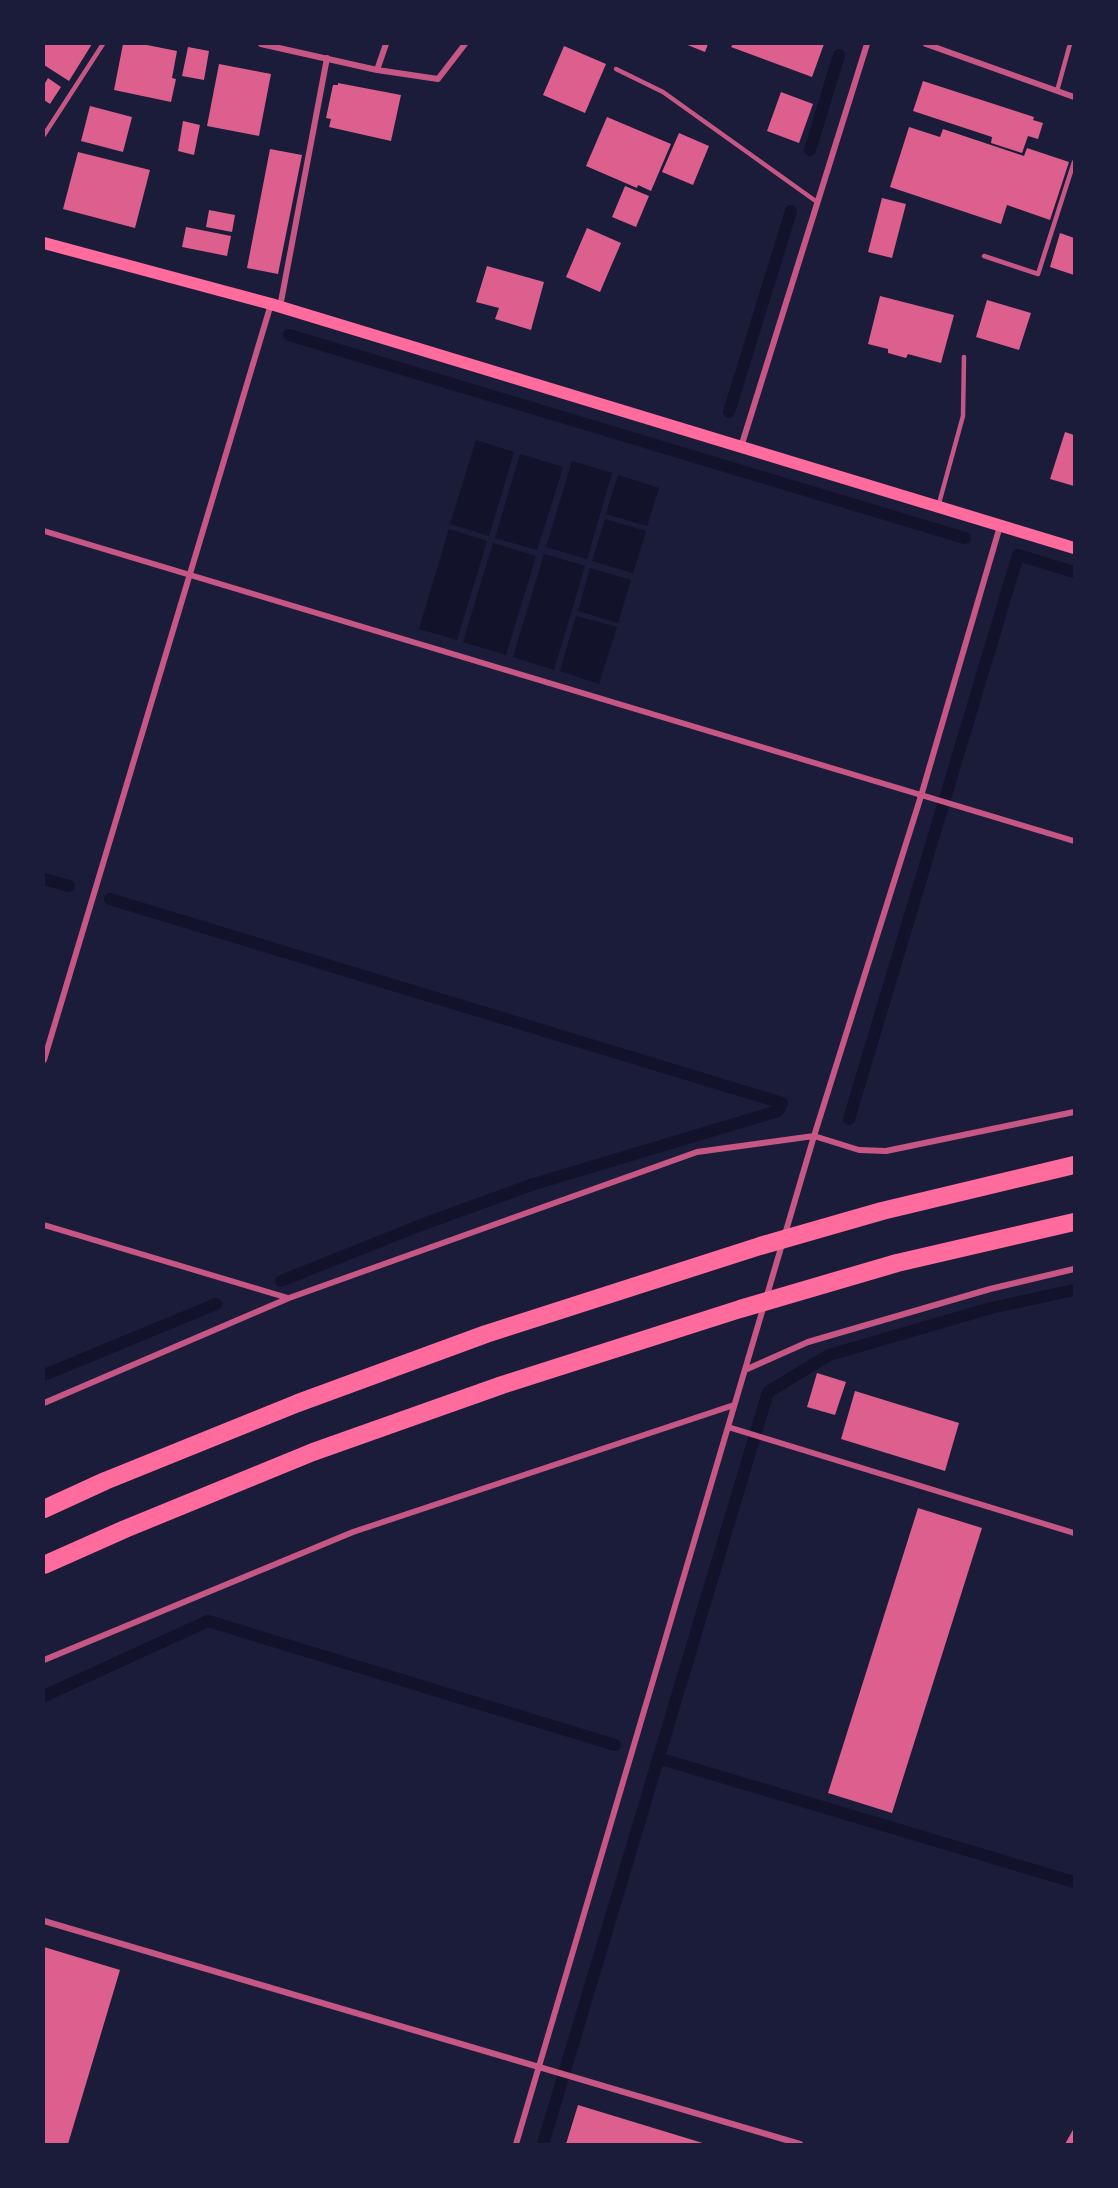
<!DOCTYPE html>
<style>
body{margin:0}
#map{position:relative;width:1118px;height:2188px;overflow:hidden;background:#1b1b3a;font-family:"Public Sans",sans-serif}
canvas{display:block}
.frame{position:absolute;inset:0;border:45px solid #1b1b3a;pointer-events:none}
</style>
<div id="map">
<canvas width="1118" height="2188"></canvas>
<div class="frame"></div>
</div>
<script>
const g = document.querySelector('canvas').getContext('2d');
g.lineJoin = 'round';
function fill(path, color) {
  g.fillStyle = color;
  g.fill(path, 'evenodd');
}
function strokePath(path, color, width, dash) {
  g.strokeStyle = color;
  g.lineWidth = width;
  g.lineCap = dash ? 'butt' : 'round';
  g.setLineDash(dash || []);
  g.stroke(path);
}
fill(new Path2D(`
 M 476,440 L 514,452 L 489,536 L 450,524 Z
 M 520,454 L 563,467 L 537,550 L 495,538 Z
 M 572,461 L 612,473 L 587,559 L 546,547 Z
 M 618,475 L 659,488 L 647,526 L 606,514 Z
 M 605,519 L 646,531 L 633,573 L 592,561 Z
 M 449,529 L 487,541 L 457,640 L 419,629 Z
 M 493,543 L 536,556 L 506,655 L 463,642 Z
 M 544,554 L 585,566 L 554,670 L 513,657 Z
 M 590,568 L 631,580 L 618,623 L 578,611 Z
 M 576,616 L 617,627 L 599,684 L 560,671 Z`), '#12122b');
strokePath(new Path2D(`
 M 810,150 L 839,55
 M 289,335 L 965,538
 M 729,412 L 791,211
 M 44,879 L 69,886
 M 110,899 L 782,1103 L 778,1111 L 531,1185 L 421,1225 L 281,1281
 M 849,1119 L 1018,555 L 1074,572
 M 44,1375 L 216,1304
 M 44,1696 L 208,1621 L 615,1745
 M 658,1758 L 1074,1882
 M 543,2144 L 768,1392 L 829,1355 L 991,1308 L 1074,1290`), '#12122b', 12);
fill(new Path2D(`
 M 44,44 L 92,44 L 69,81 L 44,65 Z
 M 123,44 L 142,44 L 177,51 L 172,78 L 176,79 L 171,102 L 114,90 Z
 M 685,44 L 708,44 L 705,52 Z
 M 733,44 L 824,44 L 812,77 L 731,47 Z
 M 564,46 L 606,64 L 585,113 L 543,95 Z
 M 188,47 L 209,51 L 204,80 L 182,76 Z
 M 219,64 L 271,74 L 259,136 L 207,126 Z
 M 48,78 L 61,87 L 50,104 L 44,100 L 44,85 Z
 M 923,81 L 1034,117 L 1033,120 L 1043,123 L 1038,139 L 1028,136 L 1022,153 L 991,143 L 992,137 L 913,111 Z
 M 338,83 L 401,95 L 391,141 L 329,127 L 331,119 L 326,118 L 333,85 L 338,85 Z
 M 781,92 L 813,104 L 799,143 L 767,131 Z
 M 90,106 L 132,117 L 123,152 L 81,141 Z
 M 607,117 L 671,144 L 651,191 L 638,185 L 637,188 L 586,166 Z
 M 183,121 L 200,125 L 194,155 L 178,151 Z
 M 909,127 L 940,137 L 943,129 L 1024,156 L 1027,148 L 1069,162 L 1050,220 L 1007,205 L 1001,224 L 890,187 Z
 M 679,133 L 709,146 L 693,185 L 662,172 Z
 M 270,149 L 302,155 L 278,274 L 247,268 Z
 M 78,152 L 150,170 L 135,228 L 63,209 Z
 M 625,186 L 649,196 L 636,227 L 612,217 Z
 M 882,198 L 906,204 L 892,258 L 868,252 Z
 M 209,210 L 235,215 L 232,232 L 206,227 Z
 M 186,227 L 231,236 L 227,256 L 182,247 Z
 M 587,228 L 621,243 L 600,292 L 566,277 Z
 M 1060,233 L 1074,238 L 1074,275 L 1050,267 Z
 M 487,266 L 544,282 L 531,330 L 495,319 L 499,308 L 476,302 Z
 M 880,296 L 954,315 L 941,363 L 908,354 L 906,358 L 888,353 L 888,349 L 868,344 Z
 M 987,300 L 1031,313 L 1019,350 L 976,337 Z
 M 1065,432 L 1074,435 L 1074,486 L 1050,479 Z
 M 817,1373 L 846,1382 L 835,1415 L 807,1407 Z
 M 855,1391 L 959,1423 L 945,1471 L 841,1439 Z
 M 918,1508 L 982,1528 L 892,1813 L 828,1793 Z
 M 44,1947 L 120,1970 L 68,2144 L 44,2144 Z
 M 578,2105 L 706,2144 L 566,2144 Z
 M 1074,2128 L 1074,2144 L 1065,2144 Z`), '#dd5f8e');
strokePath(new Path2D(`
 M 616,69 L 663,92 L 817,202
 M 1057,91 L 1070,44
 M 44,135 L 103,44
 M 984,256 L 1038,274 L 1074,162
 M 938,507 L 963,416 L 964,357`), '#c65784', 4.5);
strokePath(new Path2D(`
 M 261,44 L 377,70 L 438,79 L 465,44
 M 926,44 L 1074,97
 M 377,70 L 386,44
 M 280,307 L 327,58
 M 741,447 L 867,44
 M 44,531 L 1074,841
 M 44,1060 L 271,304
 M 44,1225 L 288,1298
 M 745,1370 L 808,1342 L 990,1289 L 1074,1269
 M 44,1403 L 289,1298 L 697,1152 L 814,1136 L 859,1150 L 886,1151 L 1074,1112
 M 728,1427 L 1074,1533
 M 44,1660 L 353,1532 L 734,1405
 M 44,1921 L 800,2144
 M 516,2144 L 814,1136 L 921,796 L 1000,526`), '#c65784', 6);
strokePath(new Path2D(`
 M 44,243 L 271,304 L 1074,548`), '#ff6b9d', 12);
strokePath(new Path2D(`
 M 44,1509 L 105,1481 L 298,1403 L 486,1334 L 760,1246 L 882,1211 L 1074,1165
 M 44,1565 L 125,1529 L 313,1452 L 502,1385 L 740,1309 L 897,1263 L 1074,1222`), '#ff6b9d', 18);
</script>
